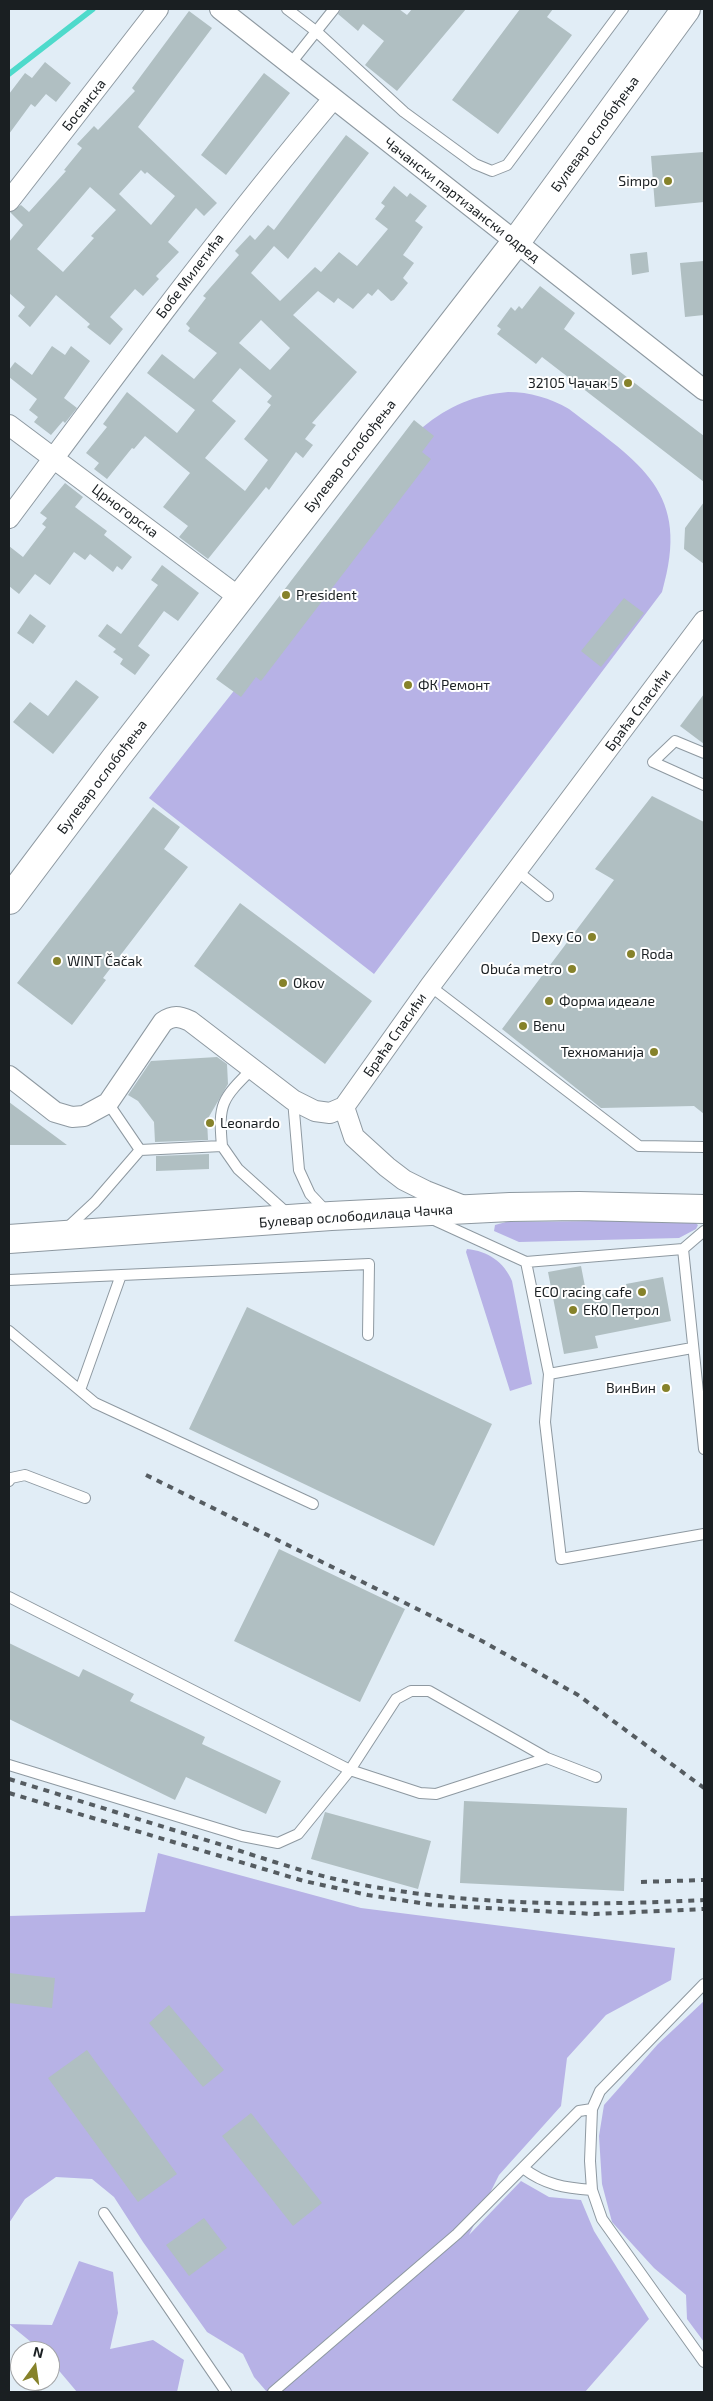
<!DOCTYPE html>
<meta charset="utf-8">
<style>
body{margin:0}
#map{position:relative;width:713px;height:2401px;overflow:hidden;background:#e1edf6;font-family:"Exo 2",sans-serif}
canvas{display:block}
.frame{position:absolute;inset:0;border:10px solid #1a1f22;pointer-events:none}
.north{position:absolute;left:10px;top:2341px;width:50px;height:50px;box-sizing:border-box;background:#fff;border:1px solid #a3a5a7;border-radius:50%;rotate:14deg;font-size:14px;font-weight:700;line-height:20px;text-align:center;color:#1a1f22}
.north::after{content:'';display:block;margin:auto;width:18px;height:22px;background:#86822a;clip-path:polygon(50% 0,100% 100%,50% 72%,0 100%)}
</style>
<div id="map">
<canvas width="713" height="2401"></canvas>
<div class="frame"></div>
<div class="north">N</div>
</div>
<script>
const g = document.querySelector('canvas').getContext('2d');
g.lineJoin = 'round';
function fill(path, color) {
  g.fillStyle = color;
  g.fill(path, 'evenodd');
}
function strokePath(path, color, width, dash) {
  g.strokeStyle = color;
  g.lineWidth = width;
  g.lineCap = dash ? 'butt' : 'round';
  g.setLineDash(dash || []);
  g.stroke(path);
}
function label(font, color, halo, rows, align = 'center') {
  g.font = font + ' "Exo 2",sans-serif';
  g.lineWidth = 4;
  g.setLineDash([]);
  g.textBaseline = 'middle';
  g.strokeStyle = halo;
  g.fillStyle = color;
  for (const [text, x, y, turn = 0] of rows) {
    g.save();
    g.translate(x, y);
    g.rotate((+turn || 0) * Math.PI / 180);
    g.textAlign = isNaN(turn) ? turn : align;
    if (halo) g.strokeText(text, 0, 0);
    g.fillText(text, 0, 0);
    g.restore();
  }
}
fill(new Path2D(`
 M 508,392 C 530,392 550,398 569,409 C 640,464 692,491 662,592 L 374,974 L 149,798 L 233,692 L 423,427 C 449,406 474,395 508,392 Z
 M 692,1220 L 698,1225 L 696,1229 L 679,1238 L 519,1242 L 494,1231 L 495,1225 L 506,1222 Z
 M 467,1249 C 488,1251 504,1262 512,1281 L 532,1384 L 510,1391 L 466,1252 Z
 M 158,1853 L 361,1908 L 675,1948 L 671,1980 L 606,2015 L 567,2058 L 561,2106 L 499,2175 L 469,2235 L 521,2181 L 549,2197 L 581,2200 L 594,2231 L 649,2319 L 585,2392 L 267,2392 L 254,2377 L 243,2354 L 207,2332 L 143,2242 L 114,2197 L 92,2179 L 56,2177 L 25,2199 L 9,2223 L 9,1916 L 145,1912 Z
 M 704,2001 L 704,2342 L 687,2319 L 686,2295 L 654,2268 L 612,2222 L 602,2184 L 599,2136 L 604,2105 L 658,2044 Z
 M 79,2261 L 113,2272 L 118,2313 L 110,2349 L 153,2340 L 184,2360 L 177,2392 L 77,2392 L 50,2360 L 50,2351 L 42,2351 L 9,2324 L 52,2325 Z`), '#b7b2e6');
strokePath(new Path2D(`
 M 9,74 L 93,9`), '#4edacb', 5.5);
fill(new Path2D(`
 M 341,9 L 399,9 L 407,15 L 412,9 L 466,9 L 397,91 L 365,65 L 384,41 L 363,24 L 358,31 L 338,14 Z
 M 520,9 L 553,9 L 547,17 L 572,35 L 498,134 L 452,100 Z
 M 189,11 L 212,28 L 138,127 L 217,203 L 204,216 L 196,208 L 168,242 L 179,252 L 156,276 L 159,279 L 143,296 L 135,289 L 110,317 L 123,329 L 110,345 L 87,327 L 90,324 L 56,295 L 30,327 L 18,316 L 25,307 L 9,293 L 9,242 L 23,225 L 10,212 L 21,205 L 29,212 L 66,171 L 64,170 L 82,148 L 77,144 L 94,126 L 98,130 L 135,91 L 132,88 ZM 141,170 L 145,174 L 147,172 L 175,196 L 151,225 L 119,194 ZM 90,187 L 116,210 L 91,236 L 94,238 L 63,272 L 37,249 Z
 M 45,62 L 71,83 L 56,102 L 46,94 L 35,107 L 31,104 L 9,134 L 9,94 L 25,73 L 32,78 Z
 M 264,73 L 290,93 L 226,175 L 201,155 Z
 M 346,135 L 369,153 L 288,259 L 274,246 L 251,273 L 280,301 L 315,267 L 321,272 L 339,252 L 357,266 L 388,229 L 375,219 L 385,206 L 381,203 L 394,186 L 407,197 L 410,193 L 427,206 L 415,221 L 423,227 L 403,255 L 414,263 L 403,278 L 408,283 L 394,300 L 391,301 L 378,289 L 372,296 L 368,293 L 353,309 L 338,298 L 334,303 L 318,291 L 293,315 L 357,372 L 312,423 L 316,425 L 305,439 L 313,445 L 303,458 L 296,452 L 269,490 L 266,487 L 208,559 L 179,537 L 188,526 L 163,507 L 190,473 L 145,436 L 134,449 L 132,448 L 107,479 L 94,469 L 99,463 L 86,453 L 107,427 L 103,424 L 127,392 L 177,433 L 195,410 L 147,373 L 162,354 L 194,379 L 217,353 L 188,331 L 190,328 L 186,324 L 206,298 L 203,296 L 239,255 L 235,251 L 250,235 L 255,240 L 268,225 L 274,230 ZM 261,320 L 290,348 L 270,370 L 239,343 ZM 240,368 L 272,396 L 267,402 L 271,405 L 244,439 L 268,460 L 245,491 L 205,458 L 236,421 L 212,401 Z
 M 704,152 L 704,202 L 655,207 L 651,156 Z
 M 647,252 L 649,272 L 632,275 L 630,254 Z
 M 704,261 L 704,315 L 685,317 L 680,263 Z
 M 540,286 L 575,313 L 564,329 L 704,436 L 704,482 L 542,357 L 536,364 L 497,334 L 501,329 L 497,326 L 511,307 L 515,311 L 519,306 L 522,309 Z
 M 52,346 L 65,355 L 71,346 L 90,361 L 64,398 L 77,408 L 65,423 L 63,421 L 51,435 L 34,422 L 38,417 L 29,410 L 37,399 L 9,377 L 9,370 L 15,362 L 32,375 Z
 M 414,420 L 434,436 L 422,452 L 431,459 L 261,681 L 256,677 L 241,697 L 216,679 Z
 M 65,483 L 83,497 L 75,507 L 107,531 L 104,535 L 132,557 L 122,570 L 117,566 L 113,572 L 90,554 L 85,560 L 74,552 L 50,585 L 35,574 L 19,594 L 9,586 L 9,546 L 23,557 L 46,527 L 42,524 L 47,518 L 40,513 Z
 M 704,502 L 704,564 L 684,549 L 685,528 Z
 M 162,565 L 199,593 L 178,621 L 164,611 L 138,646 L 150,655 L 135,675 L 120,664 L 123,659 L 113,652 L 116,649 L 98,636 L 107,624 L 121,634 L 158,585 L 151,580 Z
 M 624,598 L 644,613 L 601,667 L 581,651 Z
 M 30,614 L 46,626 L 33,644 L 17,633 Z
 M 76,680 L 99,697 L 53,754 L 13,722 L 30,702 L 48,716 Z
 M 704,694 L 704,744 L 680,726 Z
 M 652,796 L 704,822 L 704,1114 L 694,1106 L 601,1108 L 502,1029 L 614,880 L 595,869 Z
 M 153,807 L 180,827 L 164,849 L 188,867 L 103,978 L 106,980 L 72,1025 L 17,983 Z
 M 240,903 L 372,1001 L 325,1064 L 194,966 Z
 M 217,1057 L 227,1064 L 228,1084 L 207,1120 L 208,1140 L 155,1142 L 154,1122 L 138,1101 L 128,1095 L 151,1061 Z
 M 9,1102 L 67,1145 L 9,1145 Z
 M 209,1154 L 209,1169 L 156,1171 L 156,1156 Z
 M 581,1266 L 587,1297 L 627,1289 L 626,1284 L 663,1277 L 671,1321 L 595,1336 L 598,1348 L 564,1354 L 548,1272 Z
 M 247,1307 L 492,1424 L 434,1546 L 189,1429 Z
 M 279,1549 L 405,1609 L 360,1702 L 234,1641 Z
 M 9,1643 L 79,1677 L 83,1669 L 134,1694 L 130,1701 L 205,1737 L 202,1744 L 281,1781 L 266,1814 L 186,1777 L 175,1800 L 9,1719 Z
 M 464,1801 L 627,1808 L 624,1891 L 460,1883 Z
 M 325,1812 L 431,1841 L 418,1889 L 311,1859 Z
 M 9,1973 L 55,1978 L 52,2008 L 9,2003 Z
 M 169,2005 L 224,2070 L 203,2087 L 149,2023 Z
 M 87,2050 L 177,2174 L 138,2202 L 48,2078 Z
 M 251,2113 L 322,2203 L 293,2226 L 222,2136 Z
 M 204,2218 L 227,2248 L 189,2276 L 166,2245 Z`), '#b0bfc2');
const lane = new Path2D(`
 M 287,9 L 317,32 L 404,112 L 475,164 L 492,171 L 507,165 L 623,9
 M 291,63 L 334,9
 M 704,753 L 675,741 L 653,762 L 704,785
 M 517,871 L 548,896
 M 430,986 L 639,1146 L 704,1147
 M 293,1100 L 299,1170 L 310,1194 L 327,1212
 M 108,1103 L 140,1150 L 222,1146 C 218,1103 222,1099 252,1069
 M 222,1146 L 238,1169 L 288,1214
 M 432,1219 L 526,1262 L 683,1249 L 704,1231
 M 66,1229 L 95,1202 L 140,1150
 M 683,1249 L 704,1449
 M 526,1262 L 549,1374 L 545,1422 L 561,1559 L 704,1534
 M 9,1280 L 369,1264 L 368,1335
 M 9,1331 L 95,1403 L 313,1504
 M 549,1374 L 692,1348
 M 80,1390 L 121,1275
 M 9,1481 L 11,1478 L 25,1475 L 85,1498
 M 9,1597 L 350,1770 L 420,1793 L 436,1794 L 547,1758
 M 9,1765 L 242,1836 L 278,1843 L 298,1834 L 350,1770 L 396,1699 L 411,1691 L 429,1691 L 547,1758 L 596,1777
 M 704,1984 L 600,2091 L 592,2109 L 590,2161 L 592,2190 L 602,2219 L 704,2362
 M 523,2168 C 545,2185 565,2188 592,2190
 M 104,2213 L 226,2392
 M 273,2392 L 457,2234 L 579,2111 L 592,2109`);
const street = new Path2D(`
 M 220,9 L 704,390
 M 9,201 L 158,9
 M 9,425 L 240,598
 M 9,518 C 115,376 219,234 333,99
 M 9,1076 L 55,1112 L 72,1117 L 84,1116 L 108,1103 L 163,1022 C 173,1015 179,1016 190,1021 L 293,1100 L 315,1111 L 330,1113 L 344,1107 L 430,986 L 704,621
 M 344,1107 L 354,1137 L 387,1167 L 404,1180 L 426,1191 L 464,1206`);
const secondary = new Path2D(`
 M 9,900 L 115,759 L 516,242 L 686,9`);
const primary = new Path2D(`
 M 9,1239 L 331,1216 L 510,1207 L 579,1206 L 704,1209`);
strokePath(lane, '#8e99a1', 12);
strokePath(street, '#8e99a1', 22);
strokePath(secondary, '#8e99a1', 30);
strokePath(primary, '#8e99a1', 30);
strokePath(lane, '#fff', 10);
strokePath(street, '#fff', 20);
strokePath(secondary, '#fff', 28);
strokePath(primary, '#fff', 28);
strokePath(new Path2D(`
 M 146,1475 L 482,1641 L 578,1695 L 704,1788
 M 9,1779 C 80,1801 151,1823 222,1845 C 265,1859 309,1874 353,1883 C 468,1906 588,1906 704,1900
 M 9,1793 L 304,1881 L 368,1895 L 433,1905 L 594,1914 L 704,1909
 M 641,1882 L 704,1880`), '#555c61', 4, [6, 6]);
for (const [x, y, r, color] of [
 [668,181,5,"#86822a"],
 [628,383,5,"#86822a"],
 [286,595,5,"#86822a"],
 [408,685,5,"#86822a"],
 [592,937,5,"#86822a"],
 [631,954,5,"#86822a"],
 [57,961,5,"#86822a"],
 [572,969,5,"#86822a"],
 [283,983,5,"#86822a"],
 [549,1001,5,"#86822a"],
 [523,1026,5,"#86822a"],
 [654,1052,5,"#86822a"],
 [210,1123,5,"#86822a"],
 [642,1292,5,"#86822a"],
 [573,1310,5,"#86822a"],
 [666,1388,5,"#86822a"]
]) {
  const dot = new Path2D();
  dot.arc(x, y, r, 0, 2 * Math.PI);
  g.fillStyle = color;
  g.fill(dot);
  strokePath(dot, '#fff', 2);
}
label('14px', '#1a1f22', '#fff', [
 ["Босанска",84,105,-52],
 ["Булевар ослобођења",595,134,-54],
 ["Чачански партизански одред",462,200,38],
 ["Бобе Милетића",190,276,-53],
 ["Булевар ослобођења",350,456,-52],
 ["Црногорска",125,511,37],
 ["Браћа Спасићи",638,710,-53],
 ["Булевар ослобођења",102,777,-53],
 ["Браћа Спасићи",395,1035,-55],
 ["Булевар ослободилаца Чачка",356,1216,-4]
]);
label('14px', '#1a1f22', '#fff', [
 ["Simpo",658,181,"right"],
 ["32105 Чачак 5",618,383,"right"],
 ["President",296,595],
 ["ФК Ремонт",418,685],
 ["Dexy Co",582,937,"right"],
 ["Roda",641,954],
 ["WINT Čačak",67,961],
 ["Obuća metro",562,969,"right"],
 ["Okov",293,983],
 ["Форма идеале",559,1001],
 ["Benu",533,1026],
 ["Техноманија",644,1052,"right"],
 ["Leonardo",220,1123],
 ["ECO racing cafe",632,1292,"right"],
 ["ЕКО Петрол",583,1310],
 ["ВинВин",656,1388,"right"]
], 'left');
</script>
